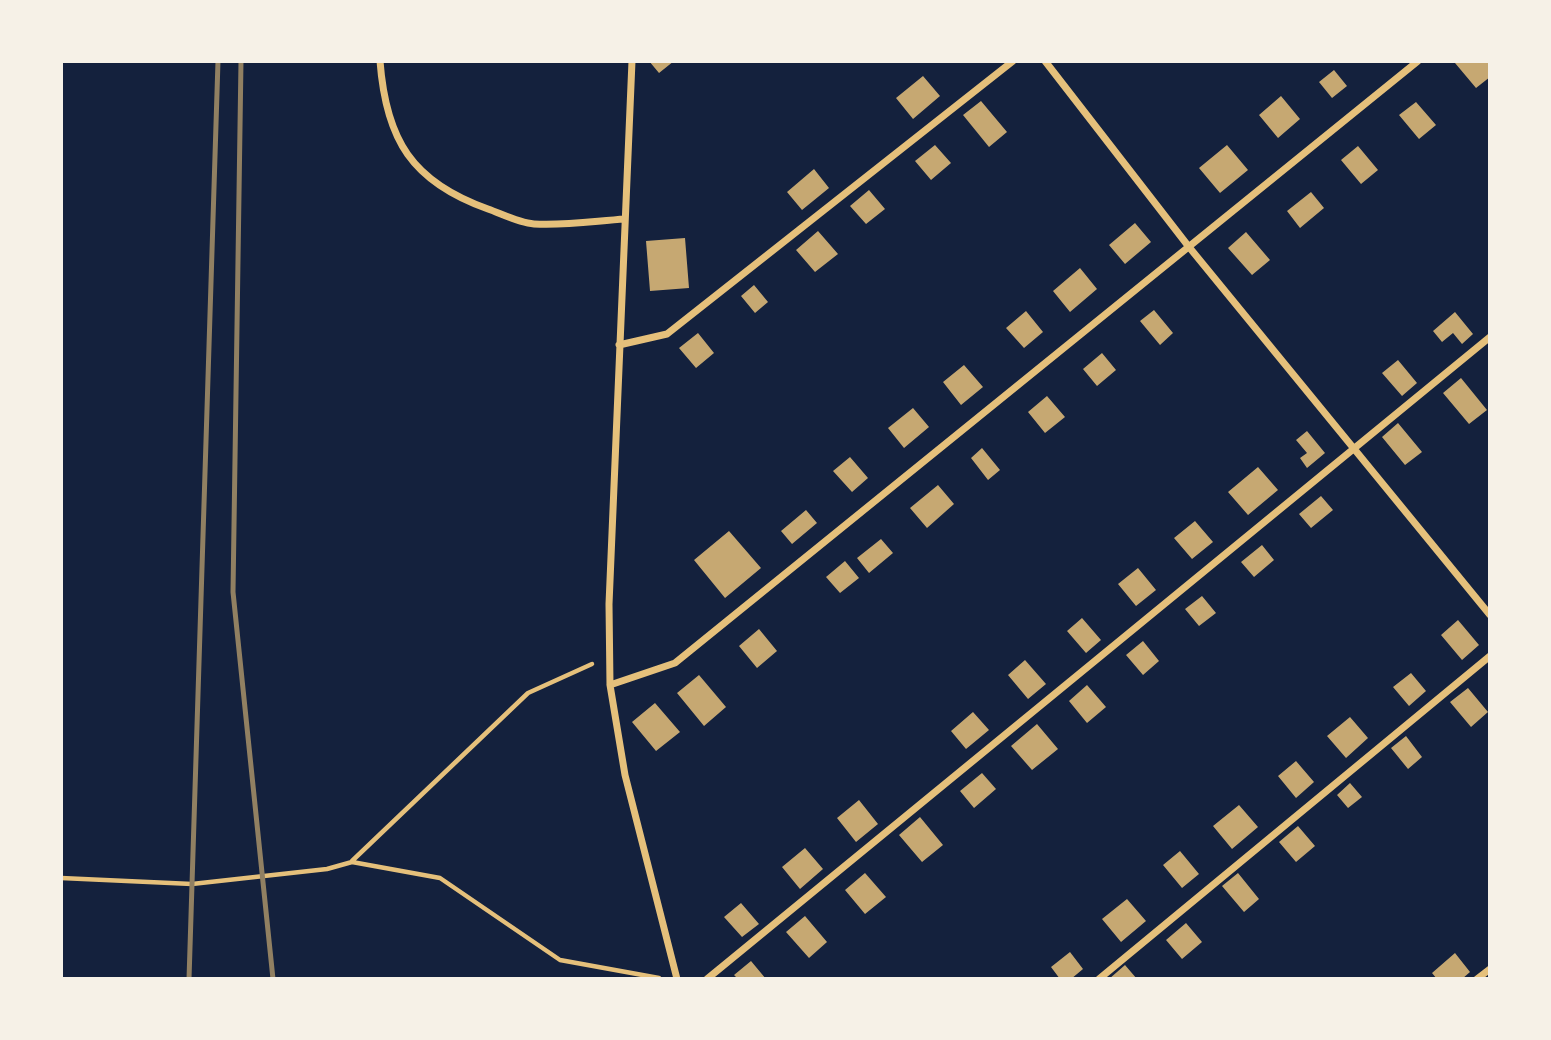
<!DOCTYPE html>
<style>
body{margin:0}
#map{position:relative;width:1551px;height:1040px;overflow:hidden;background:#14213d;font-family:Helvetica,sans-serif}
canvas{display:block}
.frame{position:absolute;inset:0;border:63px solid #f6f1e7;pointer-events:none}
</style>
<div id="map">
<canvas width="1551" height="1040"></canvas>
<div class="frame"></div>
</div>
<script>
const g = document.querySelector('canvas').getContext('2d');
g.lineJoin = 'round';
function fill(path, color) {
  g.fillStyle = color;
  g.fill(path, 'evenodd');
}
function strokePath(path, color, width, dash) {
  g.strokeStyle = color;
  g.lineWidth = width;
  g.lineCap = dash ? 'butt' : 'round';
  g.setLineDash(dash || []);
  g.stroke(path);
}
fill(new Path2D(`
 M 649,61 L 674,61 L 659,73 Z
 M 1457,61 L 1490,61 L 1490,77 L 1476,88 L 1455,63 Z
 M 1334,70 L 1347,86 L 1332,98 L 1319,82 Z
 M 923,76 L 940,96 L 913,119 L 896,98 Z
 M 1281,96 L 1300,119 L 1278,138 L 1259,115 Z
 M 981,101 L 1007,132 L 989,147 L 963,115 Z
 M 1416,102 L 1436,125 L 1419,139 L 1399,115 Z
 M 935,145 L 951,163 L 931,180 L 915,161 Z
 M 1227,145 L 1248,170 L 1220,193 L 1199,168 Z
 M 1358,146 L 1378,170 L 1361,184 L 1341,160 Z
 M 814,169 L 829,188 L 802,210 L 787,192 Z
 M 869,190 L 885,209 L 866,224 L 850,206 Z
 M 1311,192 L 1324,208 L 1300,228 L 1287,211 Z
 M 1135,223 L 1151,242 L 1125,264 L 1109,245 Z
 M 818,231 L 838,254 L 815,272 L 796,250 Z
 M 1246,232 L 1270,260 L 1252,275 L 1228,248 Z
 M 685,238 L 689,288 L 650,291 L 646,241 Z
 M 1080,268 L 1097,289 L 1070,312 L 1053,291 Z
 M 754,285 L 768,302 L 755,313 L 741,296 Z
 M 1154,310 L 1173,333 L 1160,345 L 1140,321 Z
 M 1026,311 L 1043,332 L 1024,348 L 1006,328 Z
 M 1455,312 L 1473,334 L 1462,344 L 1453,333 L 1442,342 L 1433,331 Z
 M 698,333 L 714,353 L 696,368 L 679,348 Z
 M 1102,353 L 1116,370 L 1097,386 L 1083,369 Z
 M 1398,360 L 1417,383 L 1402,396 L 1382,373 Z
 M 964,365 L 983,387 L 961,405 L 943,382 Z
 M 1461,378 L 1487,410 L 1469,424 L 1443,393 Z
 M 1047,396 L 1065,417 L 1045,433 L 1028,412 Z
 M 913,408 L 929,427 L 904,448 L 888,428 Z
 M 1398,423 L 1422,452 L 1405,465 L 1382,437 Z
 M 1307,431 L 1325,453 L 1307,468 L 1300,458 L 1307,453 L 1296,440 Z
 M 982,448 L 1000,470 L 988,480 L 971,458 Z
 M 850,457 L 868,478 L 852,492 L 833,471 Z
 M 1258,467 L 1278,490 L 1248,515 L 1228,492 Z
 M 938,485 L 954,504 L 927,528 L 910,508 Z
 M 1321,496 L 1333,510 L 1311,528 L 1299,514 Z
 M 806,510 L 817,523 L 792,544 L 781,531 Z
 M 1195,521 L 1213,542 L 1192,559 L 1174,538 Z
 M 729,531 L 761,568 L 725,598 L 694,560 Z
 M 881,539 L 893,553 L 869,573 L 857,558 Z
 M 1262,545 L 1274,560 L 1254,577 L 1241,562 Z
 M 845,561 L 859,578 L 840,593 L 826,577 Z
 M 1138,568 L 1156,590 L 1136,606 L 1118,584 Z
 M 1202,596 L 1216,613 L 1199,626 L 1185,609 Z
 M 1082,618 L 1101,640 L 1086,653 L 1067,631 Z
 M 1458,620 L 1479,645 L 1462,660 L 1441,635 Z
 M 759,629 L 777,651 L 757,668 L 739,646 Z
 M 1143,641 L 1159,661 L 1143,675 L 1126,655 Z
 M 1025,660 L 1046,684 L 1028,699 L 1008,675 Z
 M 1411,673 L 1426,691 L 1409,706 L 1393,687 Z
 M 699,675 L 726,707 L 704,726 L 677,693 Z
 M 1087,685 L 1106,707 L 1087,723 L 1069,701 Z
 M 1468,688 L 1488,712 L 1471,727 L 1450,702 Z
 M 655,703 L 680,732 L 656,751 L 632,722 Z
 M 973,712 L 989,730 L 966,749 L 951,731 Z
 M 1350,717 L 1368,738 L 1346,758 L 1327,736 Z
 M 1037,724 L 1058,749 L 1032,770 L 1011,746 Z
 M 1406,736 L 1422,757 L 1408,769 L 1391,748 Z
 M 1296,761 L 1314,782 L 1296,798 L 1278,776 Z
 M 982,773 L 996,789 L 974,808 L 960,791 Z
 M 1350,783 L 1362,797 L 1348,808 L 1337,795 Z
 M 859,800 L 878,824 L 856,842 L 837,818 Z
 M 1239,805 L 1258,827 L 1232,849 L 1213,826 Z
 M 920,817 L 943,845 L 922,862 L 899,835 Z
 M 1298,826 L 1315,846 L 1296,862 L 1279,842 Z
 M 805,848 L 823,869 L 800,889 L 782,867 Z
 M 1180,851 L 1199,874 L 1182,888 L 1163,865 Z
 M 865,873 L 886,897 L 865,914 L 845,890 Z
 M 1238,873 L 1259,899 L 1244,912 L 1222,886 Z
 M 1127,899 L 1146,921 L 1121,942 L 1102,919 Z
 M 741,903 L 759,924 L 742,937 L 724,917 Z
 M 805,916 L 827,942 L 809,958 L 786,932 Z
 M 1186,923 L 1202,942 L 1182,959 L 1166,940 Z
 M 1070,952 L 1083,969 L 1071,979 L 1060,979 L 1051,967 Z
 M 1455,953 L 1470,972 L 1462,979 L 1437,979 L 1432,973 Z
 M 751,961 L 766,979 L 738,979 L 734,975 Z
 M 1125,965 L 1137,979 L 1109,979 Z`), '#c6a872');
strokePath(new Path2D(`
 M 352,861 L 528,693 L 592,664
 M 61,878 L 192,884 L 327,869 L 352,862 L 440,878 L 560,960 L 659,978`), '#e5c07b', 4.5);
strokePath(new Path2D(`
 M 380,61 C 386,140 412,182 488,209 C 502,214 519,223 534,224 C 564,226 595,221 625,219
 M 632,61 L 609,604 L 610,685 L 625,775 L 677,979
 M 1045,61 L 1189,247 L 1490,615
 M 619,345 L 667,334 L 1013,61
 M 610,685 L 675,663 L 1418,61
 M 707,979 L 1490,337
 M 1099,979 L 1490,656
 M 1477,979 L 1490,969`), '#e5c07b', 7);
strokePath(new Path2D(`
 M 241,61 L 233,592 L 273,979
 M 189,979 L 218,61`), '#918062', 5);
</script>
